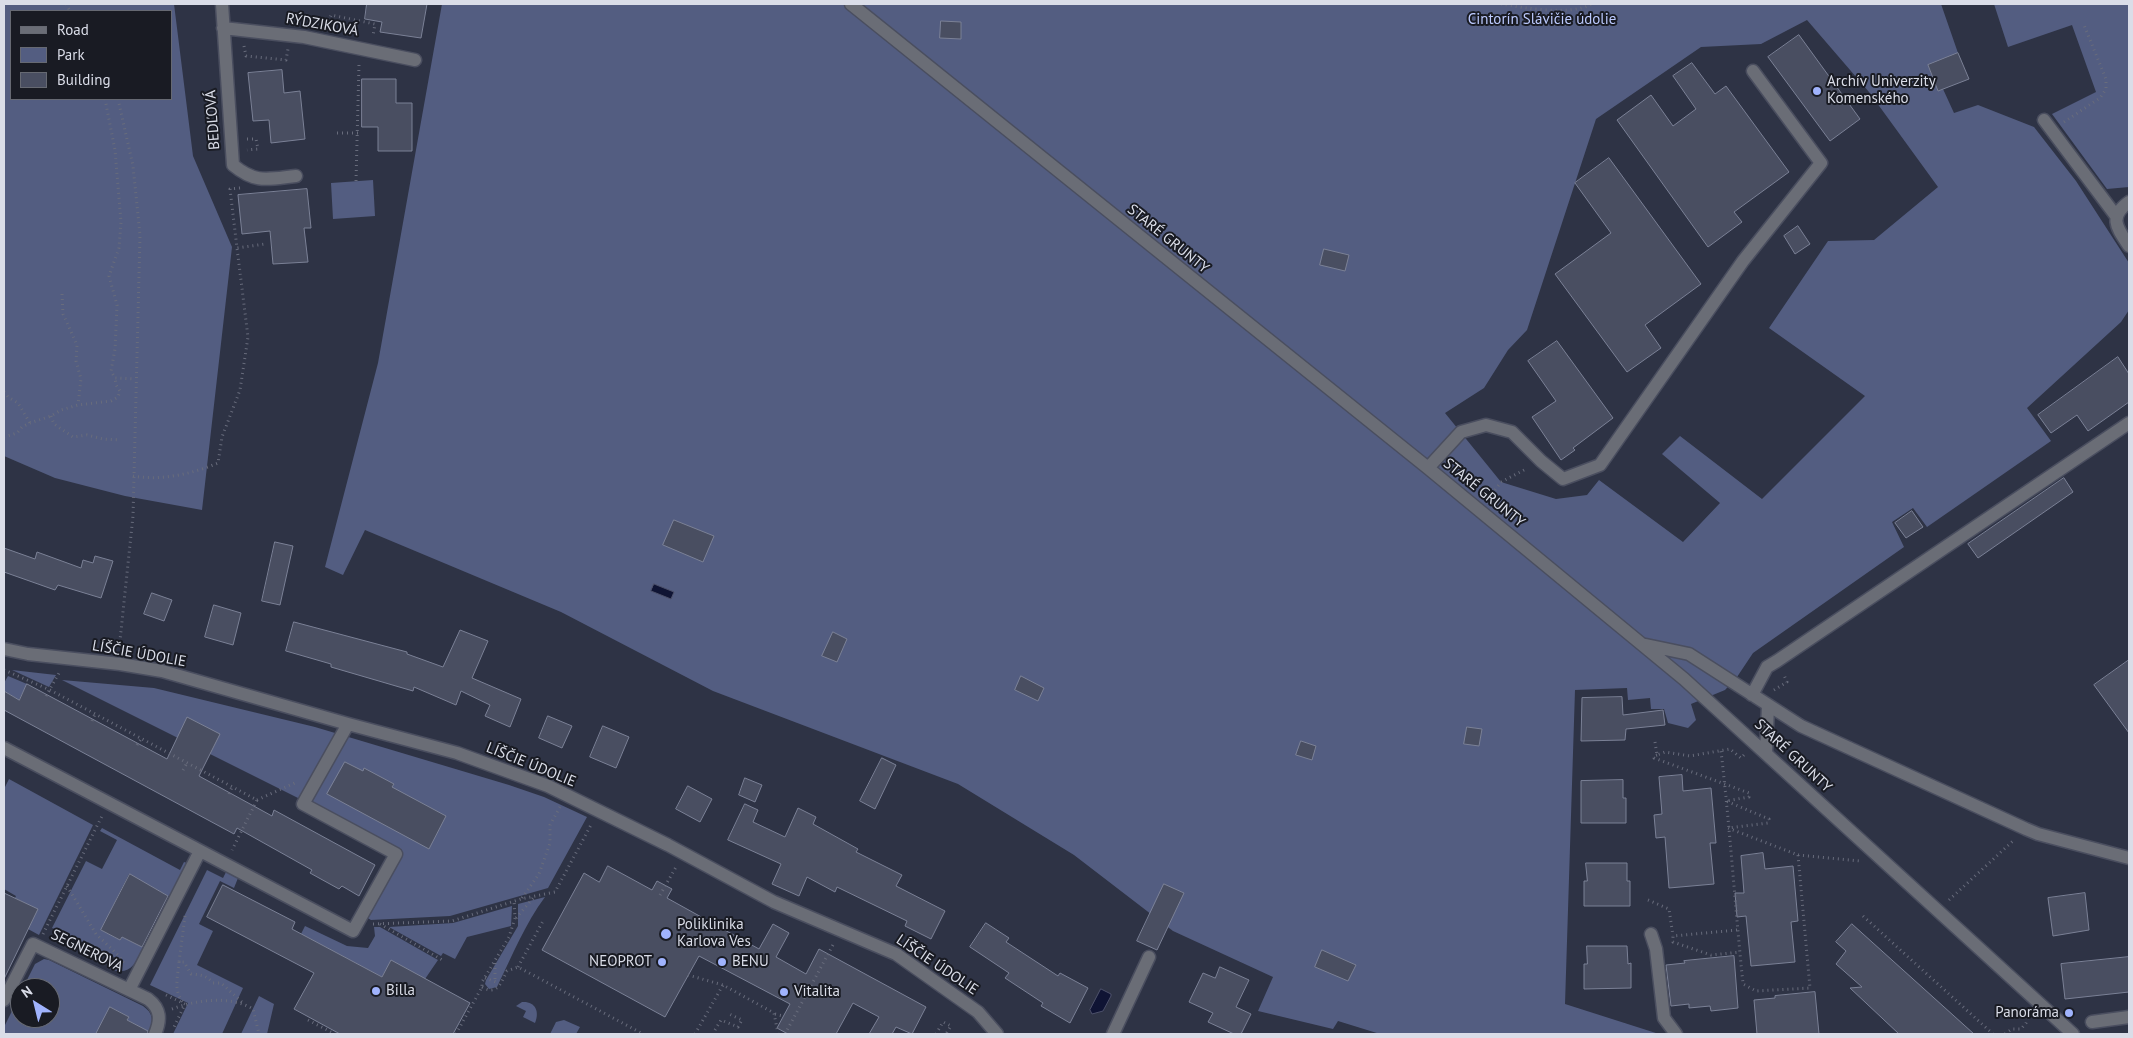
<!DOCTYPE html>
<meta charset="utf-8">
<style>
body{margin:0}
#map{position:relative;width:2133px;height:1038px;overflow:hidden;background:#2e3345;font-family:"PT Sans",sans-serif}
canvas{display:block}
.frame{position:absolute;inset:0;border:5px solid #dadde8;pointer-events:none}
.legend{position:absolute;left:10px;top:10px;width:162px;height:90px;box-sizing:border-box;background:#191b23;border:1px solid #666972;margin:0;padding:6px 9px;list-style:none;font-size:15px;color:#dadde8}
.legend li{display:flex;align-items:center;gap:10px;height:25px}
.legend b{width:25px;border:1px solid #666972}
.north{position:absolute;left:10px;top:978px;width:50px;height:50px;box-sizing:border-box;background:#191b23;border:1px solid #666972;border-radius:50%;rotate:324deg;font-size:14px;font-weight:700;line-height:20px;text-align:center;color:#dadde8}
.north::after{content:'';display:block;margin:auto;width:18px;height:22px;background:#a0b3fd;clip-path:polygon(50% 0,100% 100%,50% 72%,0 100%)}
</style>
<div id="map">
<canvas width="2133" height="1038"></canvas>
<div class="frame"></div>
<ul class="legend">
<li><b style="height:6px;background:#6a6d76"></b>Road</li>
<li><b style="height:14px;background:#535d81"></b>Park</li>
<li><b style="height:14px;background:#494e61"></b>Building</li>
</ul>
<div class="north">N</div>
</div>
<script>
const g = document.querySelector('canvas').getContext('2d');
g.lineJoin = 'round';
function fill(path, color) {
  g.fillStyle = color;
  g.fill(path, 'evenodd');
}
function strokePath(path, color, width, dash) {
  g.strokeStyle = color;
  g.lineWidth = width;
  g.lineCap = dash ? 'butt' : 'round';
  g.setLineDash(dash || []);
  g.stroke(path);
}
function label(font, color, halo, rows, align = 'center') {
  g.font = font + ' "PT Sans",sans-serif';
  g.lineWidth = 4;
  g.setLineDash([]);
  g.textBaseline = 'middle';
  g.strokeStyle = halo;
  g.fillStyle = color;
  for (const [text, x, y, turn = 0] of rows) {
    g.save();
    g.translate(x, y);
    g.rotate((+turn || 0) * Math.PI / 180);
    g.textAlign = isNaN(turn) ? turn : align;
    if (halo) g.strokeText(text, 0, 0);
    g.fillText(text, 0, 0);
    g.restore();
  }
}
fill(new Path2D(`
 M 4,4 L 174,4 L 193,156 L 232,247 L 202,510 L 125,496 L 55,478 L 4,456 ZM 171,11 L 171,99 L 11,99 L 11,11 Z
 M 442,4 L 1941,4 L 1958,53 L 1928,65 L 1938,91 L 1943,89 L 1954,113 L 1978,105 L 2034,127 L 2076,181 L 2129,263 L 2129,310 L 2121,322 L 2027,408 L 2051,441 L 1927,527 L 1913,508 L 1892,522 L 1904,547 L 1753,653 L 1737,677 L 1725,690 L 1691,704 L 1696,720 L 1688,728 L 1668,723 L 1664,709 L 1651,709 L 1650,698 L 1628,700 L 1627,688 L 1575,690 L 1565,1004 L 1659,1034 L 1380,1034 L 1338,1021 L 1333,1029 L 1258,1011 L 1273,977 L 1173,931 L 1074,855 L 958,784 L 713,691 L 561,612 L 365,530 L 343,575 L 325,567 L 378,363 ZM 1807,20 L 1869,92 L 1938,187 L 1874,240 L 1828,241 L 1769,328 L 1865,396 L 1762,499 L 1680,436 L 1662,454 L 1720,503 L 1683,542 L 1599,480 L 1587,495 L 1556,499 L 1501,482 L 1445,413 L 1484,388 L 1508,350 L 1527,330 L 1596,119 L 1701,47 L 1761,44 Z
 M 1994,4 L 2129,4 L 2129,187 L 2107,189 L 2052,114 L 2096,92 L 2072,25 L 2008,47 Z
 M 373,180 L 375,216 L 333,219 L 331,183 Z
 M 12,670 L 56,675 L 49,687 Z
 M 8,676 L 27,684 L 19,700 L 4,691 L 4,683 Z
 M 62,680 L 154,688 L 315,727 L 509,785 L 544,797 L 587,817 L 548,888 L 450,916 L 371,920 L 366,917 L 402,850 Z
 M 9,779 L 93,825 L 39,935 L 28,929 L 37,909 L 15,898 L 16,896 L 4,889 L 4,789 Z
 M 102,828 L 180,870 L 184,862 L 187,863 L 170,897 L 129,874 L 101,930 L 120,940 L 122,937 L 144,948 C 134,966 129,977 107,968 L 117,961 L 114,957 L 52,928 L 86,861 L 102,869 L 117,840 L 100,831 Z
 M 207,870 L 223,878 L 226,872 L 238,878 L 234,888 L 220,881 L 199,924 L 213,931 L 197,965 L 243,988 L 222,1034 L 173,1034 L 188,1003 L 150,985 Z
 M 545,897 C 525,924 512,956 497,987 L 489,989 L 485,984 L 486,980 L 518,926 L 518,904 Z
 M 512,906 L 511,926 L 467,937 L 455,959 L 443,953 L 441,956 L 389,927 L 453,923 Z
 M 305,926 L 347,946 L 368,948 L 375,936 L 374,927 L 380,927 L 438,960 L 425,979 L 391,961 L 382,977 L 301,934 Z
 M 44,959 L 49,960 L 143,1006 C 153,1013 154,1020 149,1032 L 127,1020 L 129,1017 L 110,1007 L 96,1034 L 4,1034 L 4,1027 L 20,995 L 20,1018 L 50,1018 L 50,988 L 23,988 L 35,964 Z
 M 259,996 L 274,1004 L 267,1034 L 241,1034 Z
 M 522,1002 C 535,1001 540,1011 535,1023 L 523,1017 L 526,1011 L 516,1006 Z
 M 564,1020 L 580,1027 L 576,1034 L 550,1034 L 556,1022 Z`), '#535d81');
const water = new Path2D(`
 M 654,584 L 674,592 L 671,599 L 651,591 Z
 M 1101,989 L 1111,994 L 1111,996 L 1103,1011 L 1092,1014 L 1090,1010 Z`);
fill(water, '#0f1434');
strokePath(water, '#4c506a', 1);
const building = new Path2D(`
 M 367,4 L 427,4 L 421,38 L 380,32 L 382,22 L 365,19 Z
 M 941,21 L 961,22 L 961,39 L 940,38 Z
 M 1799,35 L 1860,119 L 1830,141 L 1768,57 Z
 M 1958,53 L 1969,79 L 1938,91 L 1928,65 Z
 M 1692,63 L 1715,94 L 1726,86 L 1789,172 L 1734,212 L 1742,222 L 1708,247 L 1617,120 L 1651,95 L 1673,126 L 1696,109 L 1673,76 Z
 M 282,70 L 284,93 L 300,91 L 305,139 L 271,143 L 269,120 L 253,121 L 248,73 Z
 M 362,79 L 396,79 L 396,103 L 412,103 L 412,151 L 378,151 L 378,127 L 362,127 Z
 M 1609,158 L 1701,284 L 1645,325 L 1661,348 L 1627,372 L 1555,274 L 1611,233 L 1575,183 Z
 M 307,189 L 311,228 L 304,228 L 308,262 L 273,264 L 270,231 L 242,234 L 238,195 Z
 M 1798,226 L 1810,244 L 1795,254 L 1784,236 Z
 M 1324,249 L 1349,255 L 1345,271 L 1320,265 Z
 M 1557,341 L 1613,418 L 1573,448 L 1575,450 L 1561,460 L 1532,417 L 1556,401 L 1528,361 Z
 M 2118,357 L 2129,374 L 2129,402 L 2088,431 L 2077,415 L 2051,433 L 2038,415 Z
 M 2064,478 L 2073,492 L 1978,558 L 1968,544 Z
 M 1912,511 L 1923,527 L 1906,538 L 1895,523 Z
 M 674,520 L 714,536 L 703,562 L 663,545 Z
 M 275,542 L 293,546 L 280,605 L 262,601 Z
 M 4,548 L 35,559 L 37,552 L 81,568 L 83,560 L 93,563 L 95,556 L 113,561 L 101,598 L 58,585 L 55,590 L 4,572 Z
 M 152,593 L 172,600 L 164,621 L 144,614 Z
 M 214,605 L 241,613 L 233,645 L 205,637 Z
 M 294,622 L 407,652 L 407,654 L 443,667 L 460,630 L 488,641 L 472,678 L 521,699 L 510,727 L 485,716 L 490,705 L 461,691 L 456,705 L 414,687 L 413,691 L 331,667 L 331,664 L 286,651 Z
 M 833,632 L 847,639 L 837,662 L 822,656 Z
 M 2129,660 L 2129,733 L 2094,685 Z
 M 1021,676 L 1044,688 L 1038,701 L 1015,690 Z
 M 27,684 L 167,759 L 187,717 L 220,734 L 199,776 L 272,816 L 274,810 L 375,865 L 359,896 L 342,886 L 339,889 L 310,873 L 312,870 L 237,828 L 234,834 L 4,710 L 4,691 L 19,700 Z
 M 1622,697 L 1623,715 L 1663,710 L 1665,725 L 1626,729 L 1625,740 L 1581,741 L 1582,698 Z
 M 548,716 L 572,726 L 562,748 L 539,738 Z
 M 603,726 L 629,737 L 616,768 L 590,757 Z
 M 1467,727 L 1482,729 L 1479,746 L 1464,744 Z
 M 1301,741 L 1316,746 L 1312,760 L 1296,755 Z
 M 882,758 L 896,765 L 875,809 L 860,801 Z
 M 345,762 L 363,771 L 364,768 L 394,784 L 392,787 L 446,816 L 429,849 L 327,794 Z
 M 1682,775 L 1683,791 L 1711,788 L 1716,843 L 1710,843 L 1714,884 L 1669,888 L 1665,837 L 1656,838 L 1654,815 L 1662,814 L 1659,777 Z
 M 745,778 L 762,785 L 755,802 L 739,795 Z
 M 1623,780 L 1623,798 L 1626,798 L 1626,823 L 1581,823 L 1581,781 Z
 M 688,786 L 712,799 L 700,822 L 676,809 Z
 M 745,804 L 758,810 L 753,822 L 785,837 L 798,808 L 816,817 L 813,824 L 858,849 L 856,852 L 902,875 L 896,886 L 945,911 L 931,939 L 905,926 L 907,921 L 837,887 L 835,892 L 807,877 L 799,896 L 772,884 L 781,864 L 728,840 Z
 M 1763,853 L 1765,869 L 1793,866 L 1798,921 L 1791,922 L 1795,962 L 1751,966 L 1746,916 L 1737,917 L 1735,893 L 1744,893 L 1741,856 Z
 M 1586,863 L 1627,863 L 1627,881 L 1630,881 L 1630,906 L 1584,906 L 1584,881 L 1587,881 Z
 M 608,866 L 652,890 L 657,881 L 672,889 L 667,898 L 759,949 L 773,924 L 789,933 L 776,957 L 806,974 L 819,949 L 926,1007 L 912,1034 L 896,1027 L 892,1034 L 869,1034 L 879,1017 L 853,1003 L 836,1034 L 788,1034 L 777,1028 L 790,1004 L 699,956 L 665,1017 L 542,950 L 584,873 L 599,882 Z
 M 130,874 L 168,896 L 142,947 L 122,937 L 120,940 L 101,930 Z
 M 1164,884 L 1184,893 L 1157,950 L 1137,941 Z
 M 223,885 L 295,922 L 292,929 L 382,977 L 391,960 L 470,1003 L 453,1034 L 340,1034 L 294,1009 L 314,973 L 207,917 Z
 M 4,893 L 38,909 L 4,979 Z
 M 2085,893 L 2089,930 L 2053,936 L 2048,898 Z
 M 986,923 L 1009,938 L 1006,942 L 1058,976 L 1060,973 L 1088,988 L 1070,1023 L 1041,1006 L 1043,1003 L 1005,978 L 1009,973 L 970,947 Z
 M 1852,924 L 1974,1034 L 1899,1034 L 1850,988 L 1862,987 L 1836,964 L 1846,951 L 1836,942 Z
 M 1587,946 L 1627,946 L 1628,964 L 1631,963 L 1631,988 L 1584,989 L 1584,964 L 1587,964 Z
 M 1322,950 L 1356,965 L 1348,981 L 1315,967 Z
 M 1734,956 L 1738,1008 L 1711,1011 L 1710,1006 L 1689,1008 L 1689,1004 L 1671,1006 L 1666,965 L 1685,963 L 1684,961 Z
 M 2129,957 L 2129,992 L 2065,999 L 2061,964 Z
 M 1220,967 L 1249,980 L 1236,1007 L 1251,1014 L 1241,1034 L 1234,1034 L 1208,1022 L 1213,1013 L 1189,1002 L 1203,973 L 1215,978 Z
 M 1815,992 L 1819,1034 L 1757,1034 L 1754,1000 L 1775,998 L 1775,996 Z
 M 110,1007 L 129,1017 L 127,1020 L 148,1031 L 147,1034 L 96,1034 Z`);
fill(building, '#494e61');
strokePath(building, '#7b8196', 1);
const minor = new Path2D(`
 M 222,4 L 233,165 C 256,184 268,179 296,176
 M 851,4 L 1428,468 L 1684,679 L 2073,1034
 M 223,28 L 304,37 L 415,60
 M 2044,120 L 2116,216
 M 2129,202 C 2108,217 2117,228 2129,246
 M 1428,468 L 1461,432 L 1486,425 L 1512,432 L 1541,461 L 1563,479 L 1600,465 L 1743,261 L 1821,163 L 1753,71
 M 1646,645 L 1689,654 L 1801,726 L 2026,829 L 2038,834 L 2129,858
 M 4,649 L 28,654 L 120,664 L 162,671 L 348,724 L 457,753 L 548,786 L 668,845 L 774,902 L 896,954 L 978,1012 L 997,1034
 M 1752,695 L 1767,667 L 1777,661 L 2129,423
 M 4,748 L 353,931 L 396,854 L 303,804 L 348,724
 M 1766,754 L 1768,706
 M 1651,934 L 1656,949 L 1664,1018 L 1676,1034
 M 129,990 L 200,851
 M 4,1000 L 33,944 L 148,999 C 161,1009 161,1020 155,1034
 M 2092,1022 L 2129,1017
 M 1113,1034 L 1149,957`);
strokePath(minor, '#4a4e5f', 15);
strokePath(new Path2D(`
 M 66,4 L 70,11
 M 1501,4 C 1525,8 1570,16 1592,4
 M 327,26 L 331,15 L 375,24 L 373,36
 M 244,46 L 246,56 L 286,60 L 288,49
 M 105,99 L 115,150 L 121,222 L 119,248 L 109,276 L 117,305 L 115,349 L 111,371 L 115,378 L 135,379
 M 118,99 L 133,166 L 140,235 L 133,516 L 119,650
 M 2064,122 L 2100,98 L 2106,89 L 2106,79 L 2084,25
 M 337,133 L 358,133
 M 247,139 L 256,139 L 258,149 L 247,150
 M 356,181 L 359,64
 M 240,188 L 230,189 L 237,248 L 265,244
 M 62,294 L 63,314 L 77,345 L 76,361 L 81,379 L 78,405
 M 4,392 L 8,397 L 18,403 L 30,423
 M 51,416 L 54,424 L 73,437 L 87,435 L 103,439 L 120,440
 M 4,437 L 17,433 L 22,427 L 30,423 L 51,416 L 61,410 L 78,405 L 111,401 L 118,397 L 120,391 L 116,385 L 115,378
 M 133,476 C 160,481 192,474 218,463 L 222,437 L 240,390 L 248,337 L 237,248
 M 1489,498 L 1501,482 L 1526,469
 M 4,670 L 50,690 L 257,800 L 232,850
 M 1774,690 L 1787,682 L 1784,675
 M 46,696 L 59,673
 M 92,721 L 95,714
 M 1655,742 L 1657,755 L 1665,752 L 1690,756 L 1730,749 L 1741,758 L 1744,755
 M 137,745 L 141,739
 M 1657,755 L 1654,756 L 1654,758 L 1749,793 L 1749,797 L 1726,801 L 1769,819 L 1768,823 L 1728,828 L 1798,855 L 1810,988 L 1756,991 L 1743,984 C 1735,906 1730,828 1721,751
 M 183,770 L 187,763
 M 229,794 L 232,787
 M 257,800 L 297,782
 M 1798,855 L 1860,861
 M 67,886 L 96,934 L 119,956 L 125,965
 M 660,895 L 676,867
 M 522,898 L 539,874 L 550,843 L 550,825 L 560,807
 M 1648,900 L 1669,909 L 1673,936
 M 1949,900 L 2014,840
 M 185,916 L 179,962 L 184,962 L 191,974 C 201,975 206,975 213,983 L 221,983 L 243,1003
 M 1863,916 L 1993,1034
 M 516,918 L 535,896
 M 373,924 L 452,921 L 521,899 L 555,892 L 592,823
 M 380,924 L 444,961
 M 1737,930 L 1673,936 L 1673,942 L 1711,955 L 1740,952
 M 43,934 L 102,816
 M 179,962 C 178,976 173,991 183,1002
 M 495,963 L 495,982
 M 518,967 L 543,921
 M 688,975 L 723,985
 M 485,978 L 496,982
 M 482,987 C 497,996 501,983 507,971 L 518,967 L 643,1034
 M 166,995 L 185,1004 L 174,1027
 M 172,1009 C 196,1000 230,995 253,1009 L 259,1034
 M 775,1014 L 783,1016
 M 308,1020 L 335,1034
 M 715,1030 L 721,1020 L 738,1027 L 742,1020 L 727,1013
 M 456,1034 L 482,987 L 482,982 L 509,937 L 515,918 L 514,901
 M 695,1034 L 723,985 L 774,1013 L 778,1034
 M 785,1034 L 834,943
 M 936,1034 L 943,1022 L 951,1026 L 946,1034
 M 2005,1034 L 2012,1029 L 2021,1029 L 2026,1023 L 2029,1015`), '#686c7c', 3, [1, 4]);
strokePath(minor, '#6a6d76', 12);
for (const [x, y, r, color] of [
 [1817,91,5,"#a0b3fd"],
 [666,934,6,"#a0b3fd"],
 [662,962,5,"#a0b3fd"],
 [722,962,5,"#a0b3fd"],
 [376,991,5,"#a0b3fd"],
 [784,992,5,"#a0b3fd"],
 [2069,1013,5,"#a0b3fd"]
]) {
  const dot = new Path2D();
  dot.arc(x, y, r, 0, 2 * Math.PI);
  g.fillStyle = color;
  g.fill(dot);
  strokePath(dot, '#191b23', 2);
}
label('15px', '#bccafe', '#191b23', [
 ["Cintorín Slávičie údolie",1542,20]
]);
label('15px', '#dadde8', '#191b23', [
 ["RÝDZIKOVÁ",322,25,10],
 ["BEDĽOVÁ",213,120,-94],
 ["STARÉ GRUNTY",1168,239,39],
 ["STARÉ GRUNTY",1484,493,39],
 ["LÍŠČIE ÚDOLIE",139,654,10],
 ["STARÉ GRUNTY",1793,756,43],
 ["LÍŠČIE ÚDOLIE",531,765,22],
 ["SEGNEROVA",87,951,26],
 ["LÍŠČIE ÚDOLIE",937,965,34]
]);
label('15px', '#dadde8', '#191b23', [
 ["Archív Univerzity",1827,82],
 ["Komenského",1827,99],
 ["Poliklinika",677,925],
 ["Karlova Ves",677,942],
 ["NEOPROT",652,962,"right"],
 ["BENU",732,962],
 ["Billa",386,991],
 ["Vitalita",794,992],
 ["Panoráma",2059,1013,"right"]
], 'left');
</script>
